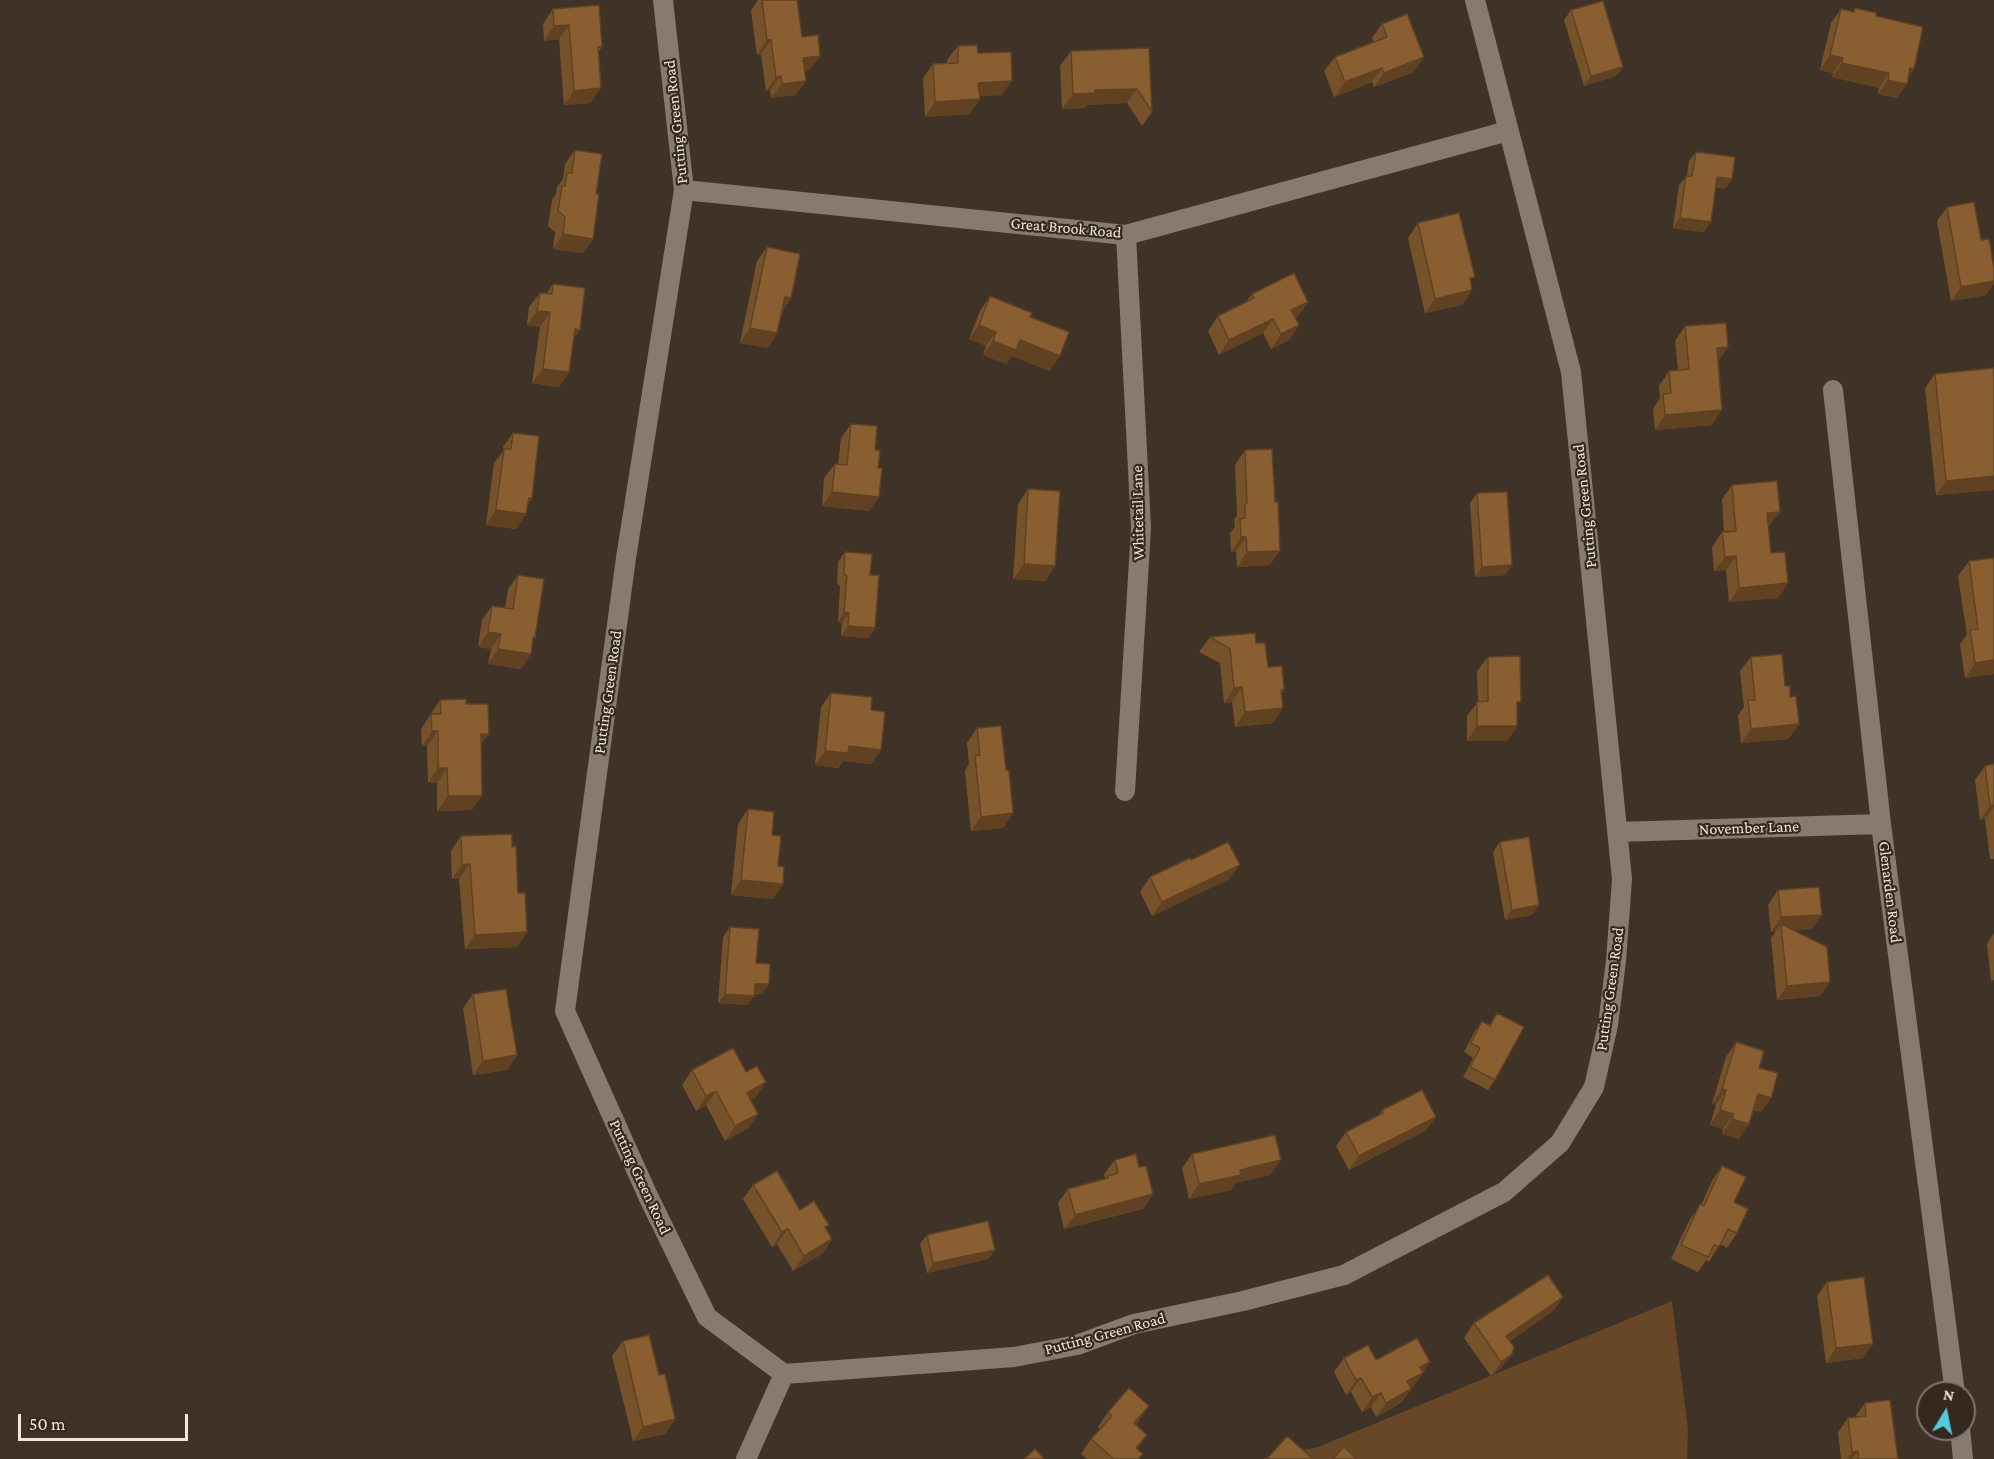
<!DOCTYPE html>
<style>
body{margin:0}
#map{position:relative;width:1994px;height:1459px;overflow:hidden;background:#3f3328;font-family:"Crimson Pro",serif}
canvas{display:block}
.north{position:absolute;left:1916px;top:1381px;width:60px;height:60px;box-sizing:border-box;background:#35291e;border:2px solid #7f756b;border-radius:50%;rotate:10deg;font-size:16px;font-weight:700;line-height:24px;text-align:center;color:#efe7df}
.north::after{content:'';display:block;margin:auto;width:21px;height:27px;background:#55cadf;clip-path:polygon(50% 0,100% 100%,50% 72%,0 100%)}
.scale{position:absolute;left:18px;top:1414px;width:170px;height:27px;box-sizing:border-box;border:3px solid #efe7df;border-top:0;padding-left:8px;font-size:18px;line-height:21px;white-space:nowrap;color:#efe7df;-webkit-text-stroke:4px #35291e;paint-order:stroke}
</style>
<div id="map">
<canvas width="1994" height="1459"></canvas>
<div class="north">N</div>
<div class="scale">50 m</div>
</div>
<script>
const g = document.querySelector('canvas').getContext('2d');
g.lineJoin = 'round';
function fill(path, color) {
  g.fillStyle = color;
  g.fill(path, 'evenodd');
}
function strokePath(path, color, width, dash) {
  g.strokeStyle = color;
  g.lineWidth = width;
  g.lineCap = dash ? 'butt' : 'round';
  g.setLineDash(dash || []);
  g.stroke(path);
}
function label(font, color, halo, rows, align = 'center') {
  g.font = font + ' "Crimson Pro",serif';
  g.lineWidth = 4.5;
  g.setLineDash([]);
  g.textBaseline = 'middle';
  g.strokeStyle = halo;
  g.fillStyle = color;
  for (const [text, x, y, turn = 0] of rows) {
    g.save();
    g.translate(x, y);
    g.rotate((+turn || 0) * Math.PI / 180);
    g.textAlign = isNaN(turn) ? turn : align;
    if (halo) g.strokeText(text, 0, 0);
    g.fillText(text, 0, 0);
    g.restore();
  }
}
fill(new Path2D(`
 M 1672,1301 L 1688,1430 L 1687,1459 L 1262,1459 L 1318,1447 Z`), '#674726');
strokePath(new Path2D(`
 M 663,0 L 684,190 L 626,558 L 565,1011 L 648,1196 L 707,1317 L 784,1374 L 1014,1357 L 1077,1345 L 1134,1324 L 1243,1301 L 1344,1275 L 1504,1192 L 1560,1143 L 1594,1087 L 1608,1025 L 1616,961 L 1622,879 L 1571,372 L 1475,0
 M 684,190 L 1126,235 L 1508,131
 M 1833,390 L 1881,824 L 1955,1393
 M 1125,791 L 1141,528 L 1126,235
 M 1617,832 L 1881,824
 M 1960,1429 L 1963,1459
 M 746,1459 L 784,1374`), '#887a6d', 20);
fill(new Path2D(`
 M 758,0 L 797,0 L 802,37 L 810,70 L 804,71 L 806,81 L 795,95 L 771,98 L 770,91 L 766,91 L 761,54 L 757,55 L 751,11 Z
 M 1855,8 L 1876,16 L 1909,76 L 1897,98 L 1878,94 L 1879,88 L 1832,77 L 1833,73 L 1820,70 L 1831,23 L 1841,9 L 1853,11 Z
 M 553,9 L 602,47 L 598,52 L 591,103 L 564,105 L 559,39 L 544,41 L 543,24 Z
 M 1571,10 L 1623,67 L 1616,76 L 1584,86 L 1564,20 Z
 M 1382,24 L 1414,72 L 1374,87 L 1372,82 L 1334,97 L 1324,71 L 1335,57 L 1373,42 L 1372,38 Z
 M 958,46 L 978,53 L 1002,95 L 979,96 L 980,99 L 969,114 L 925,117 L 923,78 L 933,64 L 947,63 L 947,60 Z
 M 1149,48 L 1152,112 L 1142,126 L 1127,103 L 1087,105 L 1085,108 L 1062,109 L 1060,66 L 1071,51 Z
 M 575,150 L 596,194 L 593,239 L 583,253 L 553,249 L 555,232 L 548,226 L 552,200 L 556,194 L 557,187 L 563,179 L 565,164 Z
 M 1696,152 L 1725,189 L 1716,187 L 1711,222 L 1704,232 L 1673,228 L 1679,185 L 1687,176 L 1689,161 Z
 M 1947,207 L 1986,295 L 1951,301 L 1937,221 Z
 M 1418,223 L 1471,284 L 1472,290 L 1462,305 L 1425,313 L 1408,238 Z
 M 767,247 L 791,298 L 782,312 L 777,333 L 767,348 L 740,343 L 757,261 Z
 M 553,284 L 580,330 L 574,338 L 569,372 L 559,387 L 532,383 L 540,327 L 527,325 L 529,307 L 540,293 L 546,294 Z
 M 1252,294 L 1308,302 L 1298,316 L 1295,318 L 1299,325 L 1289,340 L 1271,349 L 1263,333 L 1219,355 L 1208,331 L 1218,316 L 1246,302 Z
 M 990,296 L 1030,317 L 1050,371 L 1012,356 L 1006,364 L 983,355 L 986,346 L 969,339 L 980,311 Z
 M 1685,326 L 1728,347 L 1718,361 L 1712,425 L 1655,430 L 1653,409 L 1660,398 L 1659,386 L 1669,371 L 1678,370 L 1675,341 Z
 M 1935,374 L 1994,490 L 1936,495 L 1925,388 Z
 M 851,424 L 875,450 L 879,497 L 869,511 L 822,506 L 824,478 L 835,464 L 838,464 L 841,438 Z
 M 513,433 L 532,498 L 528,504 L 516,529 L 486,525 L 494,463 L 503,451 L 503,447 Z
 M 1245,450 L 1270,565 L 1237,567 L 1236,552 L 1231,552 L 1230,533 L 1235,527 L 1234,519 L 1237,516 L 1235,465 Z
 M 1732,485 L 1769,527 L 1771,553 L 1788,583 L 1778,598 L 1729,602 L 1726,570 L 1714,571 L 1712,547 L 1722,532 L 1724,532 L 1722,499 Z
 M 1028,489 L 1055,566 L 1045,581 L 1013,579 L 1018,504 Z
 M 1477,493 L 1512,565 L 1505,575 L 1475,577 L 1470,503 Z
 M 845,552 L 870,575 L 869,638 L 841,636 L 842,623 L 838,622 L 840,586 L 837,583 L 838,562 Z
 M 1969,561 L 1994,674 L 1965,678 L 1960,644 L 1967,635 L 1958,576 Z
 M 518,575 L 532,642 L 521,669 L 488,664 L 491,649 L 478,647 L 482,620 L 492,606 L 505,608 L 508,589 Z
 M 1210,637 L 1256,643 L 1268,667 L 1284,689 L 1282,693 L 1273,723 L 1235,727 L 1232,702 L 1224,703 L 1220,663 L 1199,652 Z
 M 1488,657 L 1517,707 L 1517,726 L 1507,741 L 1467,741 L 1467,716 L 1478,702 L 1477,671 Z
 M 1751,657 L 1785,686 L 1790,697 L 1799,724 L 1788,739 L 1741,743 L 1738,715 L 1744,707 L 1740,671 Z
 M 831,693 L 871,710 L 871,764 L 843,761 L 838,768 L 815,765 L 821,707 Z
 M 440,700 L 466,704 L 481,745 L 472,810 L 437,811 L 437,783 L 428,783 L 427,746 L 422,746 L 421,729 Z
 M 977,728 L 1006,770 L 1013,813 L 1003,828 L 971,831 L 965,771 L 969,764 L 967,743 Z
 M 1994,764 L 1994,859 L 1990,859 L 1985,819 L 1980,820 L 1975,780 L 1985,766 Z
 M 748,809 L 772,835 L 773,899 L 731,895 L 738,824 Z
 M 461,836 L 512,847 L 518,893 L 527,932 L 517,947 L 465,949 L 459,879 L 452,879 L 451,851 Z
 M 1500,842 L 1539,905 L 1532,915 L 1505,920 L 1493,852 Z
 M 1191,860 L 1229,879 L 1152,916 L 1140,892 L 1150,877 Z
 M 1778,890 L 1812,929 L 1794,930 L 1820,996 L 1777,1000 L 1771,938 L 1776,931 L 1771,932 L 1768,905 Z
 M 730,927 L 756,963 L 769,984 L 762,994 L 754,994 L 754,996 L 747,1005 L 718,1003 L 723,937 Z
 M 1994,933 L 1994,980 L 1991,981 L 1987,944 Z
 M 473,994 L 517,1055 L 507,1070 L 473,1075 L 463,1008 Z
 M 1497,1013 L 1495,1080 L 1488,1090 L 1463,1077 L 1473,1058 L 1464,1052 L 1475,1031 L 1482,1021 L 1489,1025 Z
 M 1736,1042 L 1759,1068 L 1771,1098 L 1761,1112 L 1753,1110 L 1739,1139 L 1722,1134 L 1723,1129 L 1710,1125 L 1716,1105 L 1712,1104 L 1726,1057 Z
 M 692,1070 L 756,1097 L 751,1100 L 758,1114 L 748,1128 L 725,1141 L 706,1105 L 696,1111 L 682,1085 Z
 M 1382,1110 L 1436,1117 L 1425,1131 L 1349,1170 L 1336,1146 L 1346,1132 L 1378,1116 Z
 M 1192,1154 L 1270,1175 L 1236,1183 L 1231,1190 L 1189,1199 L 1182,1168 Z
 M 1115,1160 L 1139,1167 L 1153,1194 L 1143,1209 L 1064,1229 L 1058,1203 L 1068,1189 L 1104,1179 L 1105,1178 L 1104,1174 Z
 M 1722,1166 L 1734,1202 L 1737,1233 L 1727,1248 L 1720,1244 L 1709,1262 L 1706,1260 L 1698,1272 L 1671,1259 L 1690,1219 L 1701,1205 L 1712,1181 Z
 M 753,1185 L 800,1210 L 826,1229 L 832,1239 L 822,1254 L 793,1271 L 777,1244 L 772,1247 L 743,1199 Z
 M 927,1235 L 995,1250 L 988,1259 L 927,1273 L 920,1244 Z
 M 1827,1282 L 1873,1344 L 1863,1358 L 1826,1363 L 1817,1296 Z
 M 1563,1297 L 1553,1311 L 1510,1341 L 1512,1354 L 1501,1368 L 1491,1376 L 1464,1338 L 1474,1323 Z
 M 623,1341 L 659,1375 L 675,1419 L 665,1434 L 633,1441 L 612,1356 Z
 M 1344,1358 L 1376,1360 L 1423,1373 L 1401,1403 L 1376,1417 L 1371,1407 L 1362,1412 L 1351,1392 L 1346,1395 L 1334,1372 Z
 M 1865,1403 L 1898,1459 L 1841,1459 L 1838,1432 L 1848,1418 L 1855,1417 Z
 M 1108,1412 L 1139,1421 L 1135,1425 L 1147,1435 L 1137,1449 L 1143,1454 L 1139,1459 L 1087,1459 L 1081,1454 L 1091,1439 L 1100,1429 L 1098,1427 Z`), '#76522b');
fill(new Path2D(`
 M 569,25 L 559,39 L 544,41 L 554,26 Z
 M 767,40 L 771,40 L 761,54 L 757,55 Z
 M 1830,55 L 1843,58 L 1833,73 L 1820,70 Z
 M 820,56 L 810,70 L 792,73 L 803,58 Z
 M 1424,57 L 1414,72 L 1374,87 L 1384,73 Z
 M 1842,63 L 1889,73 L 1879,88 L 1832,77 Z
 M 1623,67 L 1616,76 L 1584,86 L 1591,76 Z
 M 1382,68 L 1372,82 L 1334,97 L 1345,82 Z
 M 1910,68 L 1914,69 L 1904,83 L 1907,84 L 1897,98 L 1878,94 L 1888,80 Z
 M 781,76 L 770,91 L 766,91 L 776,77 Z
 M 806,81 L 795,95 L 771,98 L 782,84 Z
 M 1012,81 L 1002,95 L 968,97 L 978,83 Z
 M 601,88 L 591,103 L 564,105 L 574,91 Z
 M 1137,89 L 1127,103 L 1087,105 L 1085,108 L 1062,109 L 1073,94 L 1095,90 Z
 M 980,99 L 969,114 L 925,117 L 935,102 Z
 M 1717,177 L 1732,179 L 1725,189 L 1711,187 Z
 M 1680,218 L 1711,222 L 1704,232 L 1673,228 Z
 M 563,234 L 593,239 L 583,253 L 553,249 Z
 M 1994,281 L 1994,284 L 1986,295 L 1951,301 L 1961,287 Z
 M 1472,290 L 1462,305 L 1425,313 L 1435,299 Z
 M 785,297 L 791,298 L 781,312 Z
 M 1308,302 L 1298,316 L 1281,325 L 1291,310 Z
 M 537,311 L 550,312 L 540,327 L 527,325 Z
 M 1273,319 L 1263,333 L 1219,355 L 1229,340 Z
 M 979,325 L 996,332 L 986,346 L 969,339 Z
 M 1299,325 L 1289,340 L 1271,349 L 1281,334 Z
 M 750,328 L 777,333 L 767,348 L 740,343 Z
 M 575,329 L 580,330 L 569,344 Z
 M 1020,340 L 1060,356 L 1050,371 L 1012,356 L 1006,364 L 983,355 L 993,341 Z
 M 1728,347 L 1718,361 L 1717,348 Z
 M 543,369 L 569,372 L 559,387 L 532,383 Z
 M 1722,410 L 1712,425 L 1655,430 L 1665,415 Z
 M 1994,476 L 1994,490 L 1936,495 L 1946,481 Z
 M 832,492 L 879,497 L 869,511 L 822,506 Z
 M 496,510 L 526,514 L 516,529 L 486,525 Z
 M 1780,512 L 1769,527 L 1757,528 L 1767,513 Z
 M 1241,537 L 1246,537 L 1236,552 L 1231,552 Z
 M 1280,551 L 1270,565 L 1237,567 L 1247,552 Z
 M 1736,556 L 1726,570 L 1714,571 L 1725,557 Z
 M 1024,564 L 1055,566 L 1045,581 L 1013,579 Z
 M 1512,565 L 1505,575 L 1475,577 L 1482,567 Z
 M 1788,583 L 1778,598 L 1729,602 L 1739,588 Z
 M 844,612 L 849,613 L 842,623 L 838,622 Z
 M 848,626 L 875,628 L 869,638 L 841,636 Z
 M 488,632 L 501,634 L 491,649 L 478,647 Z
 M 498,649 L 531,654 L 521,669 L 488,664 Z
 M 1994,660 L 1994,674 L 1965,678 L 1975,663 Z
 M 1242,687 L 1232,702 L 1224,703 L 1234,688 Z
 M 1283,708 L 1273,723 L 1235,727 L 1245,712 Z
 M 1799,724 L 1788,739 L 1741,743 L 1751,729 Z
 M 1477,726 L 1517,726 L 1507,741 L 1467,741 Z
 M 432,731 L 438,731 L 427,746 L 422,746 Z
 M 481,734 L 489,734 L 478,748 Z
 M 849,746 L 881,750 L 871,764 L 843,761 L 838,768 L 815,765 L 825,751 Z
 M 438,768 L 447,768 L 437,783 L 428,783 Z
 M 448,796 L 482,796 L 472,810 L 437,811 Z
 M 1994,805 L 1994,807 L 1985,819 L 1980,820 L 1990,806 Z
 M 1013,813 L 1003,828 L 971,831 L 981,817 Z
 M 470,864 L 459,879 L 452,879 L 462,865 Z
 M 1240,865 L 1229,879 L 1152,916 L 1162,902 Z
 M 741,880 L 783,884 L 773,899 L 731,895 Z
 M 1539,905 L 1532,915 L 1505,920 L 1512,910 Z
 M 1822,915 L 1812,929 L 1782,931 L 1781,924 L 1776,931 L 1771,932 L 1781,917 Z
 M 527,932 L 517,947 L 465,949 L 475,935 Z
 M 1830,982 L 1820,996 L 1777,1000 L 1787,986 Z
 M 755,984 L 769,984 L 762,994 L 748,993 Z
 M 725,994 L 754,996 L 747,1005 L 718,1003 Z
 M 517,1055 L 507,1070 L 473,1075 L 483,1061 Z
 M 766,1082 L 756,1097 L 737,1107 L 747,1093 Z
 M 1722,1089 L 1726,1090 L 1716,1105 L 1712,1104 Z
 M 716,1091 L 706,1105 L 696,1111 L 706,1096 Z
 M 1758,1094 L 1771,1098 L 1761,1112 L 1748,1108 Z
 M 1720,1110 L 1734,1114 L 1723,1129 L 1710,1125 Z
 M 758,1114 L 748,1128 L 725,1141 L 735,1126 Z
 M 1436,1117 L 1425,1131 L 1349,1170 L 1359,1156 Z
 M 1732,1119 L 1749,1124 L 1739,1139 L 1722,1134 Z
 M 1281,1160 L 1270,1175 L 1236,1183 L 1231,1190 L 1189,1199 L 1199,1184 L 1240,1170 Z
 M 1153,1194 L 1143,1209 L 1064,1229 L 1075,1215 Z
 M 788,1229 L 777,1244 L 772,1247 L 782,1232 Z
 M 832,1239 L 822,1254 L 793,1271 L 804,1256 Z
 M 995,1250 L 988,1259 L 927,1273 L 933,1263 Z
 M 1563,1297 L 1553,1311 L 1496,1351 L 1506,1336 Z
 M 1873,1344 L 1863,1358 L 1826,1363 L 1836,1348 Z
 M 1512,1354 L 1501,1368 L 1491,1376 L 1501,1362 Z
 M 1430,1362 L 1413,1388 L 1397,1396 L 1407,1381 L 1420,1367 Z
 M 1361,1378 L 1351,1392 L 1346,1395 L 1356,1380 Z
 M 1411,1389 L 1401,1403 L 1376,1417 L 1386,1403 Z
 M 1381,1393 L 1371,1407 L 1362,1412 L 1372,1397 Z
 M 1149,1406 L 1139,1421 L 1124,1438 L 1134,1423 Z
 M 675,1419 L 665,1434 L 633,1441 L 643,1427 Z
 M 1858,1451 L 1852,1459 L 1847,1459 L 1852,1452 Z`), '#604223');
const building = new Path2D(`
 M 762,0 L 797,0 L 802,37 L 818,35 L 820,56 L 803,58 L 806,81 L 782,84 L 781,76 L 776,77 L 771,40 L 767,40 Z
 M 1603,1 L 1623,67 L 1591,76 L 1571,10 Z
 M 599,5 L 602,47 L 598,47 L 601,88 L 574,91 L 569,25 L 554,26 L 553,9 Z
 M 1855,8 L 1876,13 L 1876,16 L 1923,27 L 1914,69 L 1910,68 L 1907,84 L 1888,80 L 1889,73 L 1842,63 L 1843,58 L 1830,55 L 1841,9 L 1854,12 Z
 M 1407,14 L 1424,57 L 1384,73 L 1382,68 L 1345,82 L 1335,57 L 1387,37 L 1382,24 Z
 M 977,45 L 978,53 L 1011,52 L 1012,81 L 978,83 L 980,99 L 935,102 L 933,64 L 958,63 L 958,46 Z
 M 1149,48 L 1152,112 L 1137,89 L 1095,90 L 1095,93 L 1073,94 L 1071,51 Z
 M 575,150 L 602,154 L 596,194 L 599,194 L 593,239 L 563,234 L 565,217 L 558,211 L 562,186 L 565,186 L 567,173 L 572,173 Z
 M 1696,152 L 1735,157 L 1732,179 L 1717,177 L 1711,222 L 1680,218 L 1686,176 L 1692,176 Z
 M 1974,202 L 1981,240 L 1989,239 L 1994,268 L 1994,281 L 1961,287 L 1947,207 Z
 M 1459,213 L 1475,277 L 1470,278 L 1472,290 L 1435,299 L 1418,223 Z
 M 767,247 L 800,254 L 791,298 L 785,297 L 777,333 L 750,328 Z
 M 1294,273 L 1308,302 L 1291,310 L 1299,325 L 1281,334 L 1273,319 L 1229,340 L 1218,316 L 1254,298 L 1252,294 Z
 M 553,284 L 585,288 L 580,330 L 575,329 L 569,372 L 543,369 L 550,312 L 537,311 L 540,293 L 552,294 Z
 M 990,296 L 1032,313 L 1030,317 L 1069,332 L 1060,356 L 1020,340 L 1016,350 L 993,341 L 996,332 L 979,325 Z
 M 1726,323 L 1728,347 L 1717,348 L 1722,410 L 1665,415 L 1663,394 L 1671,393 L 1669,371 L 1689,369 L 1685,326 Z
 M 1994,368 L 1994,476 L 1946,481 L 1935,374 Z
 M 851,424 L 877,426 L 875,450 L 880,450 L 878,468 L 882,468 L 879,497 L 832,492 L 835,464 L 847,465 Z
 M 513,433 L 539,436 L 532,498 L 529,498 L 526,514 L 496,510 L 504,449 L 511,449 Z
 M 1272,449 L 1275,502 L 1278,502 L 1280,551 L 1247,552 L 1246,537 L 1241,537 L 1240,519 L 1245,518 L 1245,505 L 1247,502 L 1245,450 Z
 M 1777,481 L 1780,512 L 1767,513 L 1771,553 L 1785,552 L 1788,583 L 1739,588 L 1736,556 L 1725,557 L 1722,532 L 1736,531 L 1732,485 Z
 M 1028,489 L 1060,491 L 1055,566 L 1024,564 Z
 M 1507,492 L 1512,565 L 1482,567 L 1477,493 Z
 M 845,552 L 872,554 L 870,575 L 879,575 L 875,628 L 848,626 L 849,613 L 844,612 L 847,576 L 844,574 Z
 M 1994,558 L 1994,660 L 1975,663 L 1970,630 L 1978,629 L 1969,561 Z
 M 518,575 L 544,579 L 535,638 L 533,637 L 531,654 L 498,649 L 501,634 L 488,632 L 492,606 L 513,609 Z
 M 1255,633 L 1256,643 L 1265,643 L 1268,667 L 1282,666 L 1284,689 L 1281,690 L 1283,708 L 1245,712 L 1242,687 L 1234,688 L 1230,649 L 1210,637 Z
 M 1782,654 L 1785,686 L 1790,686 L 1790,697 L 1796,696 L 1799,724 L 1751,729 L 1748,700 L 1755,700 L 1751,657 Z
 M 1520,656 L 1521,702 L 1517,702 L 1517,726 L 1477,726 L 1477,702 L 1488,701 L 1488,657 Z
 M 831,693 L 872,697 L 871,710 L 885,712 L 881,750 L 849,746 L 848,753 L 825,751 Z
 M 466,699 L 466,704 L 488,704 L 489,734 L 481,734 L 482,796 L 448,796 L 447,768 L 438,768 L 438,731 L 432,731 L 431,714 L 441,714 L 440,700 Z
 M 1001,726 L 1006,770 L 1009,770 L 1013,813 L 981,817 L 975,756 L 980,755 L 977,728 Z
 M 1994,764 L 1994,805 L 1990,806 L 1985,766 Z
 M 748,809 L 774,812 L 772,835 L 781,836 L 778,866 L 784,867 L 783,884 L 741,880 Z
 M 512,834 L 512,847 L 516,846 L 518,893 L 525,893 L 527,932 L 475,935 L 470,864 L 462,865 L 461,836 Z
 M 1529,837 L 1539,905 L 1512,910 L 1500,842 Z
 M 1228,842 L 1240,865 L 1162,902 L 1150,877 L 1190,858 L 1191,860 Z
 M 1819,887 L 1822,915 L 1781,917 L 1778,890 Z
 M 1781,924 L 1827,947 L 1830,982 L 1787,986 Z
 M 730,927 L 759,929 L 756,963 L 770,964 L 769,984 L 755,984 L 754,996 L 725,994 Z
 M 506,989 L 517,1055 L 483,1061 L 473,994 Z
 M 1497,1013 L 1524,1027 L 1495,1080 L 1470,1067 L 1480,1048 L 1471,1043 L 1482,1021 L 1490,1026 Z
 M 1736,1042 L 1764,1051 L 1759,1068 L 1778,1073 L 1771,1098 L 1758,1094 L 1749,1124 L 1732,1119 L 1734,1114 L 1720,1110 L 1726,1090 L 1722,1089 Z
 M 733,1048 L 746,1072 L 757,1066 L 766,1082 L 747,1093 L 758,1114 L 735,1126 L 716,1091 L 706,1096 L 692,1070 Z
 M 1422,1090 L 1436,1117 L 1359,1156 L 1346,1132 L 1383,1113 L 1382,1110 Z
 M 1275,1135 L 1281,1160 L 1240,1170 L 1241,1175 L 1199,1184 L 1192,1154 Z
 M 1136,1154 L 1139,1167 L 1146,1166 L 1153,1194 L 1075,1215 L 1068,1189 L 1108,1178 L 1107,1176 L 1118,1173 L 1115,1160 Z
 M 1722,1166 L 1746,1177 L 1734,1202 L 1748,1209 L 1737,1233 L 1728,1229 L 1719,1247 L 1714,1245 L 1708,1257 L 1681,1245 L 1700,1204 L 1704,1206 Z
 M 777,1171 L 800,1210 L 814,1201 L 829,1225 L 825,1227 L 832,1239 L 804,1256 L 788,1229 L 782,1232 L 753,1185 Z
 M 988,1221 L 995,1250 L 933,1263 L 927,1235 Z
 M 1548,1275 L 1563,1297 L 1506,1336 L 1514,1347 L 1512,1354 L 1501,1362 L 1474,1323 Z
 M 1864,1277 L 1873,1344 L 1836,1348 L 1827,1282 Z
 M 649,1335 L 659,1375 L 665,1374 L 675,1419 L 643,1427 L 623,1341 Z
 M 1417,1338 L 1430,1362 L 1420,1367 L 1423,1373 L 1407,1381 L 1411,1389 L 1386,1403 L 1381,1393 L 1372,1397 L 1361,1378 L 1356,1380 L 1344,1358 L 1368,1345 L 1376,1360 Z
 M 1129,1388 L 1149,1406 L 1134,1423 L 1147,1435 L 1136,1448 L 1143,1454 L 1138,1459 L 1114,1459 L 1091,1439 L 1112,1416 L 1108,1412 Z
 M 1890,1400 L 1898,1459 L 1858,1459 L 1858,1451 L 1852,1452 L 1848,1418 L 1866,1416 L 1865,1403 Z
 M 1287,1436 L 1313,1459 L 1267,1459 Z
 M 1344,1447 L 1357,1459 L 1333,1459 Z
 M 1035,1449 L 1044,1459 L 1024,1459 Z`);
fill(building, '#895f32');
strokePath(building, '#604223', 1.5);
label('16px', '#efe7df', '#35291e', [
 ["Putting Green Road",676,122,-96],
 ["Great Brook Road",1066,228,5],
 ["Putting Green Road",1585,506,-96],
 ["Whitetail Lane",1138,513,-91],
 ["Putting Green Road",608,692,-82],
 ["November Lane",1749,828,-2],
 ["Glenarden Road",1890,892,83],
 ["Putting Green Road",1610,989,-82],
 ["Putting Green Road",640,1177,65],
 ["Putting Green Road",1105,1334,-15]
]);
</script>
